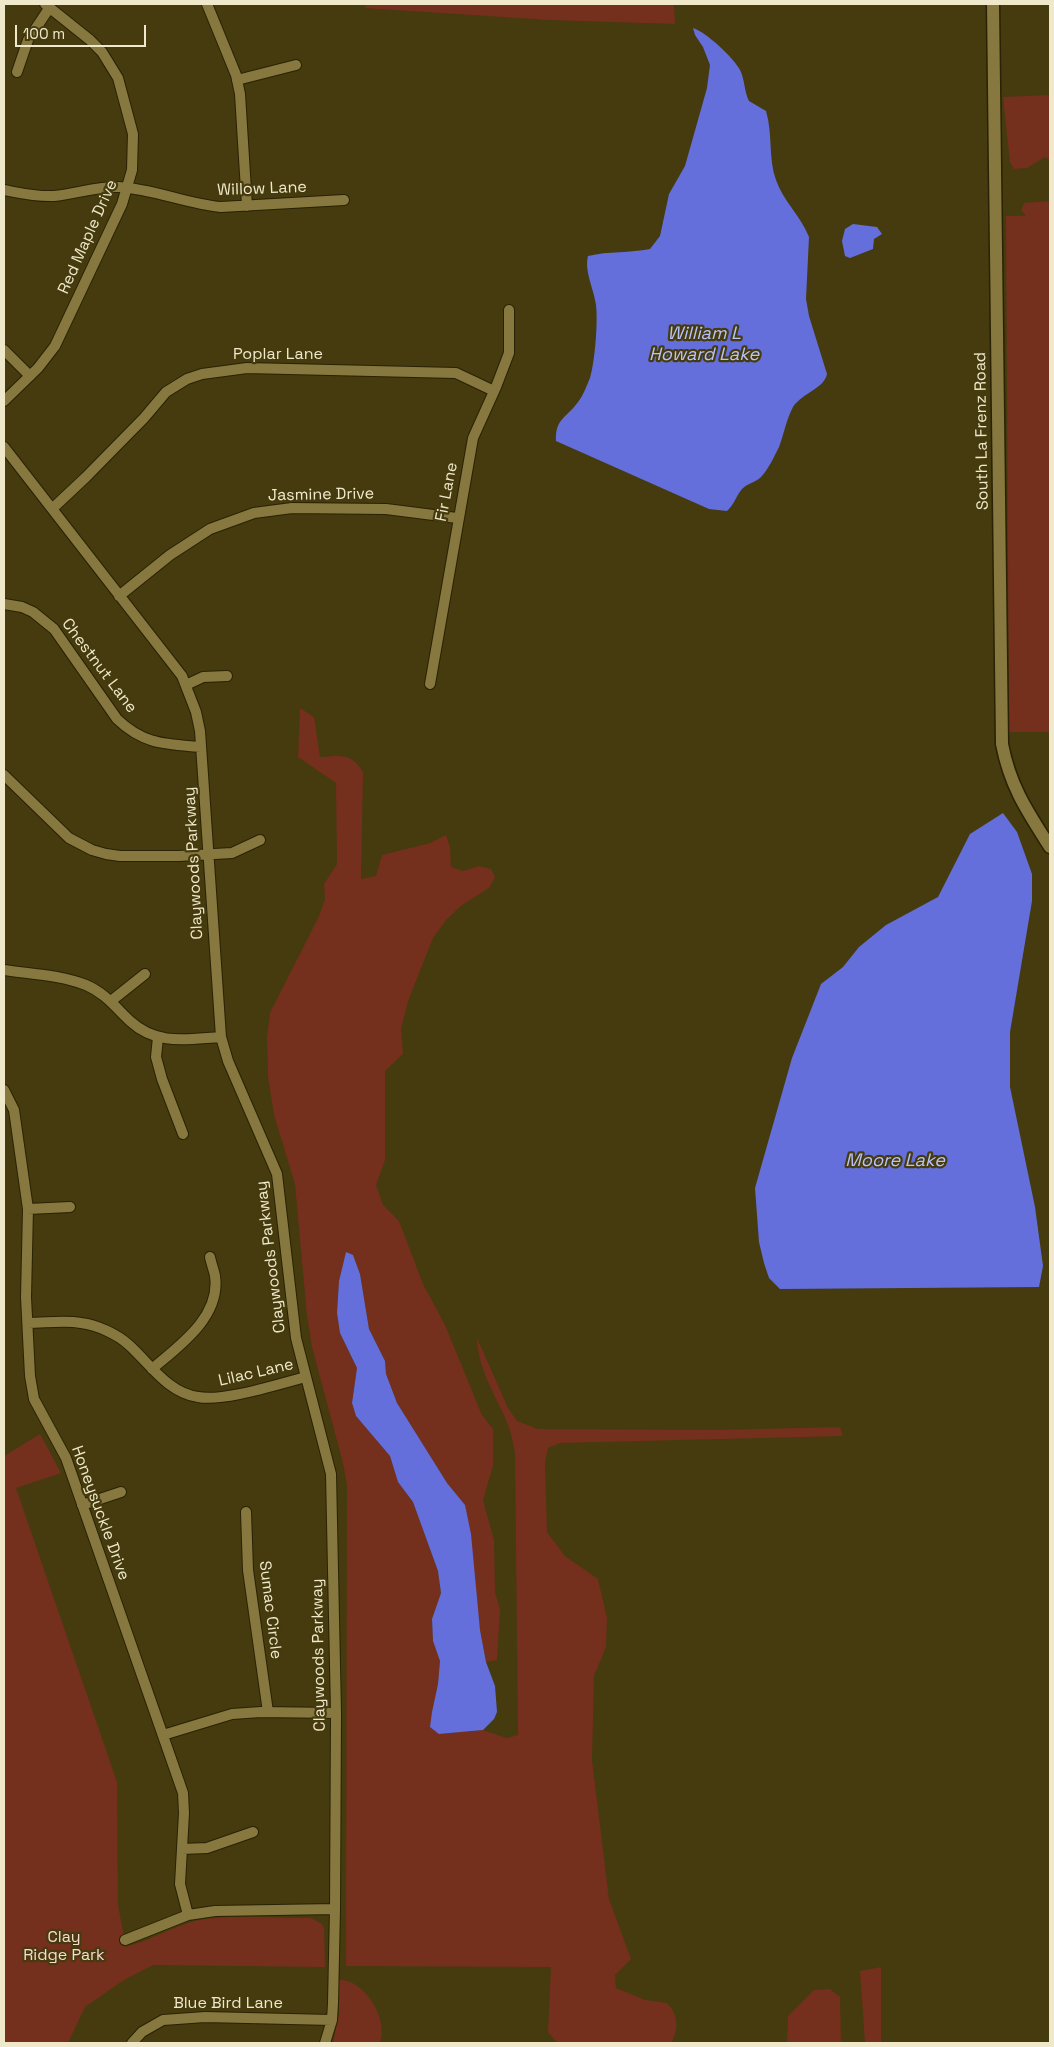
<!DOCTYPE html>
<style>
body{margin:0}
#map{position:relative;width:1054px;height:2047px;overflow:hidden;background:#453b0e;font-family:"Space Grotesk",sans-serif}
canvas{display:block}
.frame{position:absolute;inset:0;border:5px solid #efe8ca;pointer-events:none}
.scale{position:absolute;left:15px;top:25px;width:131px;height:22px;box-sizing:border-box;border:2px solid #efe8ca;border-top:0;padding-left:6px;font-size:15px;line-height:18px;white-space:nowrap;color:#efe8ca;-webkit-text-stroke:4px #453b0e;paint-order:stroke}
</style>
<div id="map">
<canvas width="1054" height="2047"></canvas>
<div class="frame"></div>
<div class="scale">100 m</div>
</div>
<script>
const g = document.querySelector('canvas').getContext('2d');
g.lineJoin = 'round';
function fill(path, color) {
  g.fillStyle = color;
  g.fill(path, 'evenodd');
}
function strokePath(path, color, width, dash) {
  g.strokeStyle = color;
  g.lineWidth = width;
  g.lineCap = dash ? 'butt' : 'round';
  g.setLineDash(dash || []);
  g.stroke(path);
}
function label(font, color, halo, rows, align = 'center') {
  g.font = font + ' "Space Grotesk",sans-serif';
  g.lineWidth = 4.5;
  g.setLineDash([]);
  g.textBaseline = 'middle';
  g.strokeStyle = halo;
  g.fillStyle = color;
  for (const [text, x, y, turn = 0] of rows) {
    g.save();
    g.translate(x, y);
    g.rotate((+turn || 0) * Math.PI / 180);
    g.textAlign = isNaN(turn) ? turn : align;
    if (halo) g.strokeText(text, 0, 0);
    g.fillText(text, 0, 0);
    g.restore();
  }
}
fill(new Path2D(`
 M 366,4 L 674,4 L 675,24 L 549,20 L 365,8 Z
 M 1050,95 L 1050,160 L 1045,157 L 1027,168 L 1014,169 L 1010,162 L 1003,97 Z
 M 1050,201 L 1050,732 L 1009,732 L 1006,216 L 1026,216 L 1021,210 L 1024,203 Z
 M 300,708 L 314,717 L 320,757 C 340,756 351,752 363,772 L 361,879 L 376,876 L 382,855 L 430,843 L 446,835 L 450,847 L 451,867 L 463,871 L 479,866 L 491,869 L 495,877 L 489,888 L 462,905 L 447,919 L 433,938 L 408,1001 L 401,1029 L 403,1054 L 385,1071 L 385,1160 L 376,1185 L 383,1205 L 399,1221 L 423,1284 L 445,1325 L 482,1415 L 493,1429 L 493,1466 L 483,1500 L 494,1540 L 495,1592 L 500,1609 L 497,1660 L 486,1662 L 480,1630 L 465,1505 L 447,1483 L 397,1403 L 386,1374 L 385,1361 L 369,1329 L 360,1274 L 353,1255 L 346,1253 L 339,1281 L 337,1313 L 340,1333 L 357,1368 L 352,1403 L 356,1416 L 390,1456 L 398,1482 L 413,1502 L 438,1571 L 441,1593 L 432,1619 L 433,1641 L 440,1661 L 438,1684 L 432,1712 L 439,1734 L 483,1730 L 507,1738 L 518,1735 L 515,1453 C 513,1443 511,1432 507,1422 C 495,1394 478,1369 477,1338 L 508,1408 L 517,1421 L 538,1429 L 715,1430 L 840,1427 L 843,1436 L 560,1443 L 548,1448 L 545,1463 L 547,1532 L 565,1556 L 598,1579 L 607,1618 L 606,1647 L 594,1676 L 592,1760 L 609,1899 L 631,1959 L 615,1975 L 616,1988 L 645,2000 L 667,2003 C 678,2014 679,2028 672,2042 L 557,2043 L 548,2032 L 551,1967 L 346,1966 L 347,1485 L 343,1463 L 312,1347 L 307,1316 L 295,1184 L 274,1115 L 268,1077 L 267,1037 L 270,1013 L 319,916 L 325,899 L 324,884 L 337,864 L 336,783 L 298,757 Z
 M 40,1434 L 61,1473 L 16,1488 L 117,1782 L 118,1905 L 126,1947 C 151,1940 173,1926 199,1920 C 230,1914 278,1918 311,1918 L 322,1924 L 324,1928 L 325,1967 L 153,1965 L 124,1980 L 85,2007 L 68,2043 L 4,2043 L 4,1456 Z
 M 881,1967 L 881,2043 L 865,2043 L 860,1971 Z
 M 339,1980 C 365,1979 389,2020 380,2043 L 333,2043 L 339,2013 Z
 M 830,1989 L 840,1997 L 841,2043 L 787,2043 L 788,2016 L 814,1990 Z`), '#742f1d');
fill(new Path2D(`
 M 693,28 C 706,32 734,58 740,70 C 745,80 744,91 749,101 L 766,111 C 773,134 768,158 776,180 C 783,201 801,216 809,237 L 806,299 L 809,316 L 827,374 C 824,389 803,392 793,407 C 786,420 784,434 779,447 C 775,455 768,470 761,477 C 756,482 748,483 742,489 C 736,496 734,505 727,511 L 709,509 L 556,441 C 555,418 567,418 578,402 C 583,396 587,385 590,378 C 595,361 598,322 596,305 C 594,289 584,271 588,256 C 609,251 630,253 650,249 L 660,236 L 669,194 L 685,166 L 707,88 L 710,65 L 703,47 L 695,35 Z
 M 853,224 L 877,227 L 882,234 L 874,239 L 873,249 L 850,258 L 845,256 L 842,241 L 845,229 Z
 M 1003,813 L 1017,832 L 1032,874 L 1032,901 L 1010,1032 L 1010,1087 L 1035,1207 L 1043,1266 L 1039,1287 L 780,1289 L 769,1278 L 764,1263 L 759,1242 L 755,1188 L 792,1058 L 821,984 L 843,967 L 859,947 L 886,925 L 938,897 L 970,834 Z
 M 346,1252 L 353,1255 L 360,1274 L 369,1329 L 385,1361 L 386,1374 L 397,1403 L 447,1483 L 465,1505 L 471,1534 L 480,1630 L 486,1662 L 495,1686 L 497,1712 L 494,1719 L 483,1730 L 439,1734 L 430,1727 L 432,1712 L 438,1684 L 440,1661 L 433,1641 L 432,1619 L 441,1593 L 438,1571 L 413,1502 L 398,1482 L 390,1456 L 356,1416 L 352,1403 L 357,1368 L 340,1333 L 337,1313 L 339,1281 Z`), '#646fdc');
const street = new Path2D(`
 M 207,4 L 236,75 L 240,94 L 247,206
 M 17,72 L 28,40 L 50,7
 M 237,80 L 296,65
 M 4,190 C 20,193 37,197 54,196 C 75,194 97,186 119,187 C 154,189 187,204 221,207 L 344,200
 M 4,350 L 30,376
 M 4,401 L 38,368 L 55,346 L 122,204 L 132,170 L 133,134 L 118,78 L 102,52 L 90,40 L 45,4
 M 4,447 L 182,676 L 196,712 L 200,731 L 221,1037 L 228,1061 L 277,1174 L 296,1338 L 331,1474 L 336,1713 L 335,1909 L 333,2003 L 332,2020 L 325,2043
 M 53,508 L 86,477 L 144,418 L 166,392 L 187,379 L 202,374 L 247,368 L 456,373 L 494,391
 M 119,596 L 170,555 L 210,529 L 254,513 L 292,508 L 386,509 L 457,518
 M 4,604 L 22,607 L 33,612 L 54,629 L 117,719 C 144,745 166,744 201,747
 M 430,684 L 473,438 L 496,387 L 509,353 L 509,310
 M 186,685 L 203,677 L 227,676
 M 4,775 L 69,838 L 92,850 L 106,854 L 120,856 L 179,856 L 232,853 L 260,840
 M 4,970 C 31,974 61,975 86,985 C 105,993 116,1008 130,1021 C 157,1046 187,1039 221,1037
 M 111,1001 L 145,974
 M 158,1037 L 156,1057 L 162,1079 L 183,1134
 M 4,1090 L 14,1110 L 28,1209 L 26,1297 L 30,1376 L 34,1399 L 66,1458 L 183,1793 L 184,1813 L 180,1884 L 188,1915
 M 28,1209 L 70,1207
 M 28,1323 C 45,1323 65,1320 81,1323 C 97,1325 117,1334 129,1345 C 150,1364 168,1393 198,1397 C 224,1402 278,1384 306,1377
 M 152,1369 C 179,1346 221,1317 215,1276 C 214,1270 211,1263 210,1257
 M 82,1505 L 121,1492
 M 246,1512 L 248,1570 L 268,1712
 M 163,1735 L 232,1714 L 261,1712 L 336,1713
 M 182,1849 L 207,1848 L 253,1832
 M 125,1940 L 188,1915 L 215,1911 L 335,1909
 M 132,2043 L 142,2032 L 163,2020 L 205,2017 L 332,2020`);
const secondary = new Path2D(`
 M 993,4 L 1002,744 C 1010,786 1027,811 1050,847`);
strokePath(street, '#292204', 12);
strokePath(secondary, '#292204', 15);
strokePath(street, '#86783f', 10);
strokePath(secondary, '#86783f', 12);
label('16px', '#efe8ca', '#453b0e', [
 ["Willow Lane",262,189,-2],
 ["Red Maple Drive",88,237,-66],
 ["Poplar Lane",278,355],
 ["South La Frenz Road",982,431,-91],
 ["Fir Lane",447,492,-79],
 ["Jasmine Drive",321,495,-1],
 ["Chestnut Lane",99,666,53],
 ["Claywoods Parkway",194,863,-93],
 ["Claywoods Parkway",271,1257,-97],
 ["Lilac Lane",256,1373,-13],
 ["Honeysuckle Drive",100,1513,70],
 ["Sumac Circle",270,1610,83],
 ["Claywoods Parkway",319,1655,-91],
 ["Blue Bird Lane",228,2004]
]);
label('16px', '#fad9d0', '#453b0e', [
 ["Clay",64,1938],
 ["Ridge Park",64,1956]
]);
label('italic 18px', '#b8c3f9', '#453b0e', [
 ["William L",704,334],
 ["Howard Lake",704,355],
 ["Moore Lake",895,1161]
]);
</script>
